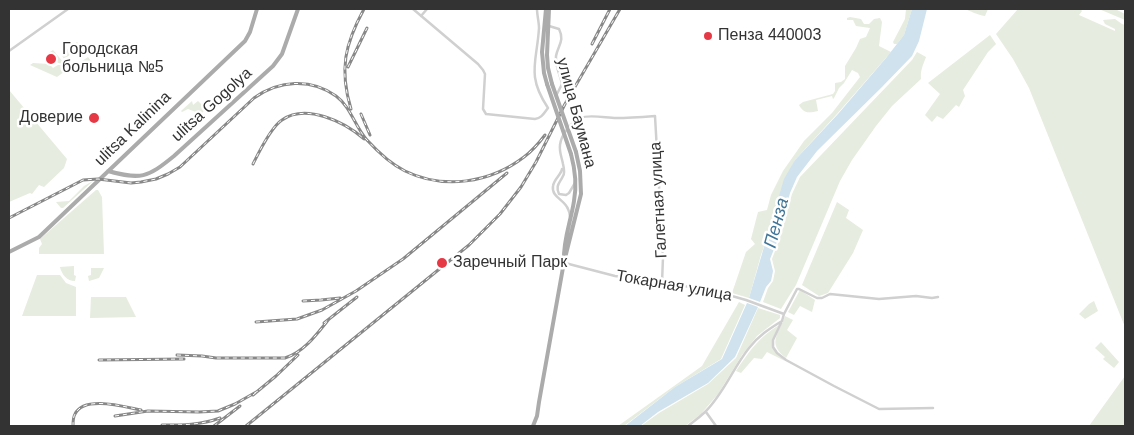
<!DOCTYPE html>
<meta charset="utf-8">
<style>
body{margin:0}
#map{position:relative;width:1134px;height:435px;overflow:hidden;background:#fff;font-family:Helvetica,sans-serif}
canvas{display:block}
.frame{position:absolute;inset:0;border:10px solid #333;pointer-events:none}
</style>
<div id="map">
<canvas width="1134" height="435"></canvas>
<div class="frame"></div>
</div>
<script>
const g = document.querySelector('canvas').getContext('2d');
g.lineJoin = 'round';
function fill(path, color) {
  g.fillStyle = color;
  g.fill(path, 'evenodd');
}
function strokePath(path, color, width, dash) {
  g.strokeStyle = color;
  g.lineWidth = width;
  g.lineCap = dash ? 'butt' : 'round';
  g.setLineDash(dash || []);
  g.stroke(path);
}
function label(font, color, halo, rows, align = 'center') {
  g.font = font + ' Helvetica,sans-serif';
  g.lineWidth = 5;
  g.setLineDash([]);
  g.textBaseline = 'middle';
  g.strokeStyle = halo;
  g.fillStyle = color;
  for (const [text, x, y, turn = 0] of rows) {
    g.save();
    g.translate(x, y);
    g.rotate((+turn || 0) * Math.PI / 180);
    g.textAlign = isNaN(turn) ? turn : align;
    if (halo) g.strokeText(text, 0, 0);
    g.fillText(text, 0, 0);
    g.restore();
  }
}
fill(new Path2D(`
 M 906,9 L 912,9 L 904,35 L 897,44 L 894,44 L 893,42 L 905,19 Z
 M 964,9 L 988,9 L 985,16 C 977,15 971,11 964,9 Z
 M 1018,9 L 1080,9 L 1082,11 L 1079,15 L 1115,31 L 1115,29 L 1105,24 L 1103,20 L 1115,19 L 1122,24 L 1125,25 L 1125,327 L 1029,88 L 1013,59 L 996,34 Z
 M 1099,9 L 1115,9 L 1125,14 L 1125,20 Z
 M 850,17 L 861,19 L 864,24 L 869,24 L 874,19 L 880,18 L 882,22 L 879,46 L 891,52 L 837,114 L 795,160 L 761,255 L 749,298 L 732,293 L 746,252 L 755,244 L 751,239 L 758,212 L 767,210 L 771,195 L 783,171 L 804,141 L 832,113 L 860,77 L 858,73 L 852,70 L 844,83 L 839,88 L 834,98 L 833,99 L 832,96 L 816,100 L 818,111 C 809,113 804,114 799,105 L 803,102 L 833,94 L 835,91 L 835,83 L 841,82 L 845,79 L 845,66 L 856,48 L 860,39 L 866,37 L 870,28 L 856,26 L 853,20 L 847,20 L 847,18 Z
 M 990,35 L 996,44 L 988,52 L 963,90 L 965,96 L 959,107 L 956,105 L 943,119 L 937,116 L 932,122 L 925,115 L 940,94 L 928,83 Z
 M 77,42 L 81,47 L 64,59 L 61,54 Z
 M 53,50 L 64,63 L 64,64 L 58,63 L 55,59 L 52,60 L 47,54 Z
 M 917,52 L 926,57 C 923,65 920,71 921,79 L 892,106 L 876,126 L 852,160 L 840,181 L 796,285 L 781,309 L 763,302 L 768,288 L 773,281 L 775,271 L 772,259 L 780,238 L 792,194 L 800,177 L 912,60 Z
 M 88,57 L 91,61 L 76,72 L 74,72 L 72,68 Z
 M 33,63 L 49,64 L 53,68 L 58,65 L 65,65 L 68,69 L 57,77 L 30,65 Z
 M 9,90 L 67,159 L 64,168 L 44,187 L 39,185 L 32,194 L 30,193 L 9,202 Z
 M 192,101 L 193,105 L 198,101 L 206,109 L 201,114 L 188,109 L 182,112 L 181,111 Z
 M 93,181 L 63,208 L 61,208 L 56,202 L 69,201 L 84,186 Z
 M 96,190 L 98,190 L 102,197 L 104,254 L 39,254 L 39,248 L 42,244 L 40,239 Z
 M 837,202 L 849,210 L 846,218 L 863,230 L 853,253 L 828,293 L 819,296 L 802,285 Z
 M 74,266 L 74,275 L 76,276 L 75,281 C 67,281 62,275 60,267 Z
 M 91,268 L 104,268 L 99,278 L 89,281 L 88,276 L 91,275 Z
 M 37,275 L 60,275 L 66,283 L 76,287 L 76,316 L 22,316 Z
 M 800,290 L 815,300 L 812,312 L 800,306 L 794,315 L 788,312 Z
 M 91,297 L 126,297 L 136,317 L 90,318 Z
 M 1094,301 L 1098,311 L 1085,319 L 1079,314 L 1089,304 Z
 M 739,302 L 745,305 L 721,359 L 675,387 L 624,426 L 618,426 L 702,366 Z
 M 758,308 L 780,315 L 780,318 L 757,336 L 742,355 L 718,394 L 701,414 L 685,426 L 641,426 L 659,413 L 708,384 L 736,358 Z
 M 785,316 L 793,320 L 787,330 L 797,338 L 786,358 C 767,343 778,335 785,316 Z
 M 779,325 C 770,344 768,346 785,361 L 767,352 L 762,359 L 754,358 L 741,373 L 736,371 C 749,352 758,338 779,325 Z
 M 1101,342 L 1119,362 L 1114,368 L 1103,359 L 1105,357 L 1095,348 Z
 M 1125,376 L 1125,426 L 1089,426 Z`), '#e6ecdf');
fill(new Path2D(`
 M 912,9 L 927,9 L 919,41 L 912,56 L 882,87 L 817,151 L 797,177 L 790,193 L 779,237 L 770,259 L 773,271 L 771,281 L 766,287 L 760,302 L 749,298 L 784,179 L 795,160 L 838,114 L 886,58 L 904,35 Z
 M 747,303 L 758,307 L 735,357 L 708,383 L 658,412 L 640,426 L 625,426 L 675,387 L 722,359 Z`), '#cfe2ee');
strokePath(new Path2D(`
 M 413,9 L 478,64 L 483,70 L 485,74 L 483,109 L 486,114 L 535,119 C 542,118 544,113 548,108 C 526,75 537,62 539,28 C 539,22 537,15 537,9
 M 421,16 L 427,9
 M 549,26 L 559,29 C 565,41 558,45 556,56 C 555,66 560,74 562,84 L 556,96
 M 9,51 L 68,9
 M 562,169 C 561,175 554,179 553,186 C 551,197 565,200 568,209 C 569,211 570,214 570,217
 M 575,183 L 569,193 L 566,195 L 559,194 C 555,185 560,183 563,176 C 565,173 564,168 563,164 C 562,158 559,152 560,145 C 561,135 571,122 581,118 C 588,114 607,118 616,118 C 629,118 642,117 655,116 L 663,257 L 662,283
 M 565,263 L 615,276 L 711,290 L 746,300 L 784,314
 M 781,323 L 773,340 L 773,347 L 777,353 L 786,360 L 834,386 L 879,409 L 933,408
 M 706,412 L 716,426
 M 688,426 C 694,421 700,417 706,411 C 724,393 733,368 749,348 C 758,336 769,329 782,321 L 784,314 L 797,289 L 799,289 L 817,298 L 822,298 L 830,294 L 879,299 L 916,296 L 932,298 L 938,297`), '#d0d0d0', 2.5);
strokePath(new Path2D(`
 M 546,9 L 542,52 L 544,73 L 547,84
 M 549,9 L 547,55 L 548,68 L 552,84
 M 108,171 C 141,180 147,178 174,156 L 273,66 L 282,54 L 298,9
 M 9,252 L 39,237 L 245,41 L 250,32 L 257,9
 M 564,260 C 563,240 571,221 574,201 C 577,185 575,169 571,154
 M 533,426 L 537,416 L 539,402 L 564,262 L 581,194 L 580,171 L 576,152`), '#ababab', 4);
const rail = new Path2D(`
 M 592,44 L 610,9
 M 348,67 L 367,28
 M 351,109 C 339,69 345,44 364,9
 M 361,114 L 370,135
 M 253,164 C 259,152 271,127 282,120 C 306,103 345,122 364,139
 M 9,218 L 83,180 L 98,179 L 131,183 L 141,182 L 156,179 L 168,174 L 180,167 L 254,98 C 279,80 311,78 336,96 C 351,107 355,127 367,140 C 378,152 391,164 405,171 C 444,190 490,183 524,157 C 532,151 539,143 545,135
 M 303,301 L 321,300 L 340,298
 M 256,322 L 297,319 L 322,310 L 356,291 L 403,259 L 507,173
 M 324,323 L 357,297
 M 177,355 L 202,356 L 216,358 L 285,358 C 304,352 317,334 329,319
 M 99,360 L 184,359
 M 253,395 L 276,376 L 298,355
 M 115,416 L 148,411 L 199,412 L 218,411 L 235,404 L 258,391
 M 162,425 C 182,425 201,425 220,418
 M 73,426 C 73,423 73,417 75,414 C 84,395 125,407 141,410
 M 214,426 L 240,406
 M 246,426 L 469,245 L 500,214 L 521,187 L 536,162 L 565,104 L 620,9`);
strokePath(rail, '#888', 3);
strokePath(rail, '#fff', 1, [4]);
strokePath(new Path2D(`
 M 547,84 L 571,154
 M 552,84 L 576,152`), '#ababab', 4);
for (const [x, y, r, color] of [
 [708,36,5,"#e63946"],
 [51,59,6,"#e63946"],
 [94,118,6,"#e63946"],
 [442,263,6,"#e63946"]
]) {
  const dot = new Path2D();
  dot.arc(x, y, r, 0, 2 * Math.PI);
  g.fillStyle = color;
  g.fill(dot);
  strokePath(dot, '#fff', 2);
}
label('16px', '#333', '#fff', [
 ["Пенза 440003",718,36],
 ["Городская",62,50],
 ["больница №5",62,68],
 ["Доверие",83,118,"right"],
 ["Заречный Парк",453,263]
], 'left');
label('16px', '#333', '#fff', [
 ["ulitsa Gogolya",212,105,-42],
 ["улица Баумана",576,113,75],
 ["ulitsa Kalinina",133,129,-44],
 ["Галетная улица",659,200,-93],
 ["Токарная улица",674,286,10]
]);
label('italic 18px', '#3f7597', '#fff', [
 ["Пенза",777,223,-75]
]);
</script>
